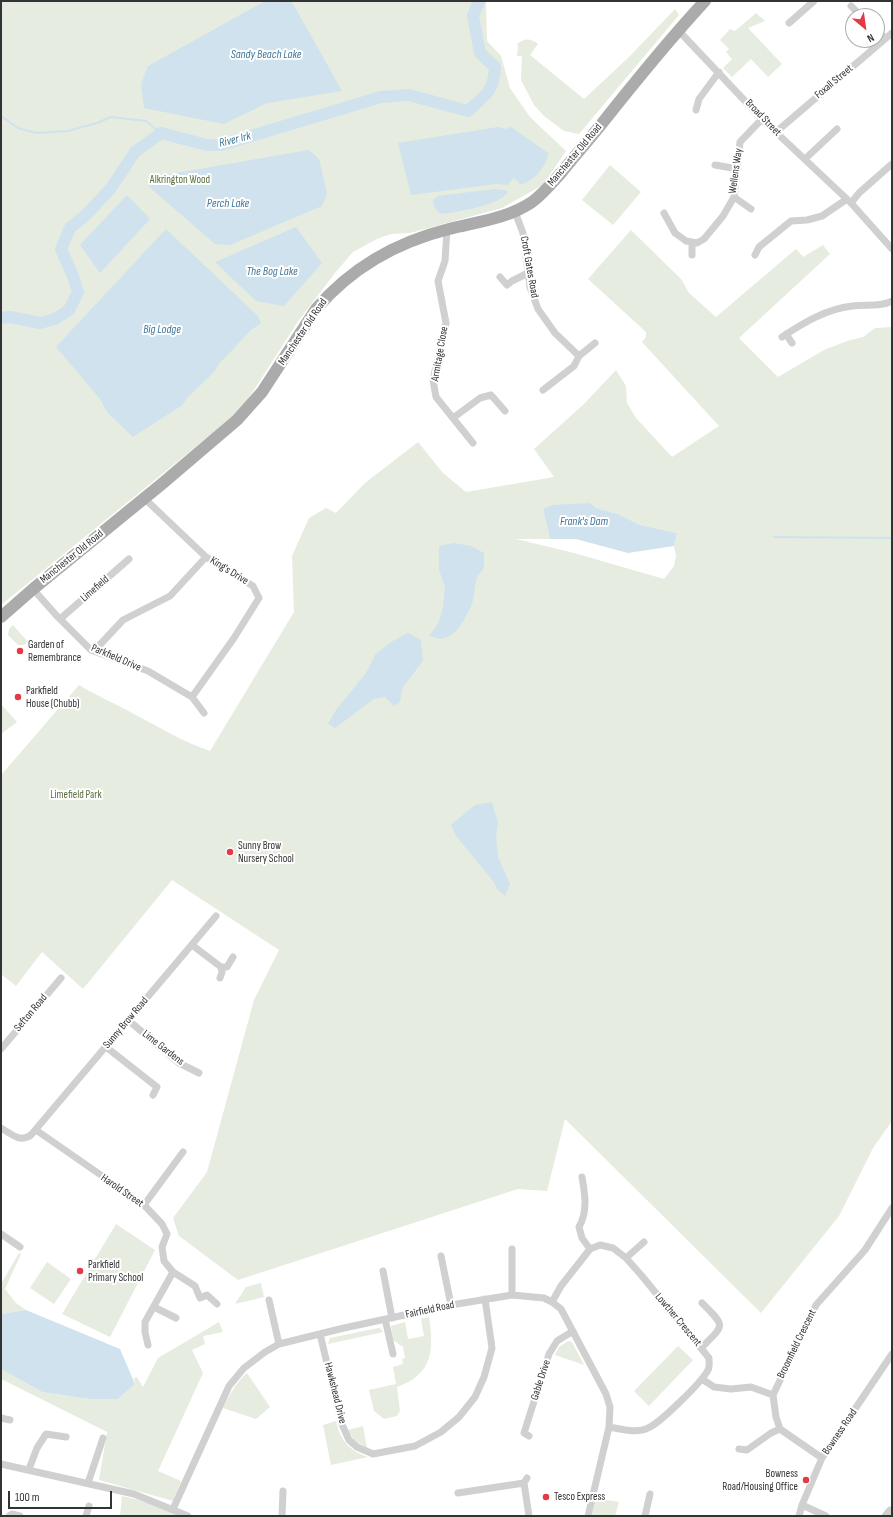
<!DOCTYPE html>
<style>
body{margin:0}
#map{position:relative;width:893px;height:1517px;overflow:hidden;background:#fff;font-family:"Sofia Sans Condensed",sans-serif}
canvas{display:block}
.frame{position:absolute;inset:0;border:2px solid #333;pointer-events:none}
.north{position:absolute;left:845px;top:8px;width:40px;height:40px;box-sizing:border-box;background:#fff;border:1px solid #adadad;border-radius:50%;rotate:151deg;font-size:11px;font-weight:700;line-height:16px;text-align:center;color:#333}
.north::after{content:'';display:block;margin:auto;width:14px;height:18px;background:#e63946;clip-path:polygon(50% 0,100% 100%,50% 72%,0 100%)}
.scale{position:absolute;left:8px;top:1491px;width:104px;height:18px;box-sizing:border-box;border:2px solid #333;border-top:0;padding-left:5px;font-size:12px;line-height:14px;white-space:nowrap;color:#333;-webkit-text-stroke:3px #fff;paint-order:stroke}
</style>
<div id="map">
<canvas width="893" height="1517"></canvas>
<div class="frame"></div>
<div class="north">N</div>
<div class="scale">100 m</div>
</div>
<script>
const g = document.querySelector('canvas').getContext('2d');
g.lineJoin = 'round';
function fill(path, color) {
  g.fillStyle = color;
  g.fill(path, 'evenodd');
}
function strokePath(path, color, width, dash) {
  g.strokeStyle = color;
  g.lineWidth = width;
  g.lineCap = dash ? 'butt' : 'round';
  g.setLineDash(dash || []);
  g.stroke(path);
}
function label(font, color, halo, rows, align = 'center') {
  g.font = font + ' "Sofia Sans Condensed",sans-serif';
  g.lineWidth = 4;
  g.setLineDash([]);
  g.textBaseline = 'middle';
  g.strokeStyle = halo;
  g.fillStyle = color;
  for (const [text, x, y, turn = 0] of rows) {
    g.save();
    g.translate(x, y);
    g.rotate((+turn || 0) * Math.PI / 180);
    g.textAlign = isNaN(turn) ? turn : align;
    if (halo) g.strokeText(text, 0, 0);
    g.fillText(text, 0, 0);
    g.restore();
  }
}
fill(new Path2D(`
 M 1,1 L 486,1 L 487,41 L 501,56 L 510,88 L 530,117 L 566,151 L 543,185 L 502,208 L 410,233 L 391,234 L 377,239 L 353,252 L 335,273 L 299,320 L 241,410 L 1,605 Z
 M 675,9 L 679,15 L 579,134 L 564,131 L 544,116 L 534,105 L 521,80 L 522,56 L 517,56 L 518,46 L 517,44 C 524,38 531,38 538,44 L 530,55 L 584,99 L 629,57 Z
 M 756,13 L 765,21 L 748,28 L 782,64 L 768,77 L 751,59 L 732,77 L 723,68 L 732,59 L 726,52 L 729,49 L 720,40 L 730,29 L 735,31 Z
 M 610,165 L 641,192 L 613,225 L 582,200 Z
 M 631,230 L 681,279 L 689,293 L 716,317 L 796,249 L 803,257 L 823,245 L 830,254 L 739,338 L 778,377 L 824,350 L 847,341 L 863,337 L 875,328 L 892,327 L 892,1121 L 873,1148 L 839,1216 L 761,1313 L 565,1119 L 547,1191 L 518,1189 L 238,1280 L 179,1236 L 173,1218 L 207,1172 L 254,1000 L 279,950 L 172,880 L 83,989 L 42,952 L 16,986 L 1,974 L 1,775 L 79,685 C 97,696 116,704 134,714 C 159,727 183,742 210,751 L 294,612 L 292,556 L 309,518 L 326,508 L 336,513 L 365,483 L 418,442 L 443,473 L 466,492 L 554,477 L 534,449 L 584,404 L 616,370 L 626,386 L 627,403 L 636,418 L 672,457 L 719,426 L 642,342 L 646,337 L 646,332 L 588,279 ZM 596,508 L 618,514 L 640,525 L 677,533 L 674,546 L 676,556 L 674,566 L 664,579 L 574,553 L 516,539 L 550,539 L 543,509 Z
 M 13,625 L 28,642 L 24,645 L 18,645 L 8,635 L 9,629 Z
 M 1,704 L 17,722 L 1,734 Z
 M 116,1224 L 155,1250 L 110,1337 L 62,1314 Z
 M 19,1253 L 21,1254 L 5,1289 L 16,1303 L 26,1310 L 1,1314 L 1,1284 Z
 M 47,1262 L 71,1279 L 54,1304 L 30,1288 Z
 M 261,1283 L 264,1297 L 235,1304 L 246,1287 Z
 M 429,1317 C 434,1351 433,1374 397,1387 L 400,1411 L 397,1416 L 384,1419 L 374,1411 L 369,1390 L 396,1384 L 393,1367 L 403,1364 L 402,1359 L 405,1358 L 403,1347 L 393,1340 L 391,1326 L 405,1322 L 408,1339 L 424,1336 L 421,1319 Z
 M 219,1322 L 223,1332 L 203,1336 L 205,1344 L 192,1350 L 203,1373 L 158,1471 L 181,1481 L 173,1501 L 99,1480 L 107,1432 L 1,1379 L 1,1369 L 42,1392 L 89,1399 L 118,1399 L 135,1384 L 134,1378 L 137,1377 L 143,1387 L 158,1358 Z
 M 378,1328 L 381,1329 L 383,1332 L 328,1344 L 330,1338 Z
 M 568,1341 L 572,1342 L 584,1365 L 555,1355 L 559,1347 Z
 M 678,1346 L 693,1360 L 649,1406 L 634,1391 Z
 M 247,1373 L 270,1407 L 256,1419 L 223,1408 C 229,1395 236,1383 247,1373 Z
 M 336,1421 C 341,1441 348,1450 368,1457 L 331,1465 L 323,1425 Z
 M 363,1426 L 367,1448 L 354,1440 L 348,1430 Z
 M 122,1496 C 142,1500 162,1507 181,1516 L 120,1516 Z
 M 596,1498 L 619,1502 L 615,1516 L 592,1516 Z`), '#e6ecdf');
fill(new Path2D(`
 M 265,1 L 292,2 L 342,91 L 267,103 L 224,124 L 144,108 L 141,84 L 148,66 Z
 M 498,127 L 506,129 L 511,127 L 548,153 C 549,164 531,185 519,184 L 518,181 L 513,178 L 508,185 L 496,184 L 411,195 L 398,143 Z
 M 309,150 L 319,159 L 327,194 L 322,206 L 230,245 L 215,244 L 147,185 L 170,174 Z
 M 494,189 L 505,190 L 508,192 C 499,206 457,212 441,214 C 435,210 434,207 433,200 L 438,196 Z
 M 127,195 L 150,219 L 100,273 L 80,245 Z
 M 296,227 L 322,263 L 284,306 L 256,301 L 215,262 Z
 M 166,229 L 258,316 L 261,323 L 251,330 L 218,365 L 215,371 L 189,396 L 181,406 L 133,437 L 107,412 L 100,399 L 56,347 Z
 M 589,503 L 596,508 L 618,514 L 640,525 L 677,533 L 674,546 L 628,553 L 576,539 L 550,539 L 543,509 L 553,505 Z
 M 454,543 L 471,546 L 484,553 L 484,568 C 473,580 476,586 473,600 C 471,608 460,630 452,634 C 449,637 445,638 441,639 L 429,636 L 438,624 L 443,607 L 445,587 L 439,570 L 439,546 Z
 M 408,633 L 421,640 L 423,661 L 402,688 L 400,702 L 394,706 L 385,697 L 374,699 L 335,728 L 328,724 L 336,710 L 366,673 L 375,655 L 391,642 Z
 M 492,802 L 498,823 L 496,837 L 498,857 L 510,884 L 505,896 L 497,889 L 493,881 L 456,836 L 451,825 L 475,805 Z
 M 26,1310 L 120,1349 L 135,1384 L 118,1399 L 89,1399 L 42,1392 L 1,1369 L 1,1314 Z`), '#cfe2ee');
strokePath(new Path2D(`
 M 1,116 L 18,128 L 36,133 L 68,131 L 97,123 L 111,117 L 146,121 L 161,133
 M 774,537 L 892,538`), '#cfe2ee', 2);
strokePath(new Path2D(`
 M 1,318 L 10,317 L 40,323 L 55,319 L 69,310 L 78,292 L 73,276 L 61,249 L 70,228 L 86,215 L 111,188 L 135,152 L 161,133 L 207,145 L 221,145 L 381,97 L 409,95 L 468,111 C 485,95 494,92 495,67 L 480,53 L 473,16 L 479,1`), '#cfe2ee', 12);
strokePath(new Path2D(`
 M 851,6 L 861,16
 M 789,23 L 814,1
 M 678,30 L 762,119 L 851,203 L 892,249
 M 877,31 L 885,38
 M 696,110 L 699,99 L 719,72
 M 776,132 L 892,33
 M 805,159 L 837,129
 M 715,165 L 738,169
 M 734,197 L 751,209
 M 851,203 L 859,193 L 892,164
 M 515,212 L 523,233 L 530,287 L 538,309 L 555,333 L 579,356
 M 664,213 L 675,233 L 686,241 L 697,243 L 704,239 L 723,216 L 734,197 L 740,142 L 762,119
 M 447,230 L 445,261 L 438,281 L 446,323 L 433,380 L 436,397 L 473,443
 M 692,255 L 692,242
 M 755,255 L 759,247 L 791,221 L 807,220 L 822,216 L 847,199
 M 500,277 L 507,285 L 512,281 L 528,273
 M 786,334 L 792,343
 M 782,337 C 803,323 826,309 852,306 C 865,304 881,307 892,301
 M 543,390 L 574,366 L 579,356 L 595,343
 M 453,418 L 480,398 L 491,395 L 505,411
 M 144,498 L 206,557 L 253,586 L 259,598 L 234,638 L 192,697
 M 33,589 L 56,615 L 91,650 L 148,671 L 192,697 L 204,713
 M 60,619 L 129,559
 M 94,651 L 123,620 L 170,596 L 206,557
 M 192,945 L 221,967 L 227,967 L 233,957
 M 220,978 L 222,972 L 221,967
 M 128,1020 L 179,1063 L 199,1073
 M 106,1047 L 157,1087 L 153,1095
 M 1,1049 L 61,978
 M 1,1128 C 12,1134 19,1143 31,1135 L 216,916
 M 36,1130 L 144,1205 L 162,1224 L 167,1234 L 162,1247 L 164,1261 L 173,1272 L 195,1286 L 200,1298 L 207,1295 L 217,1304
 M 582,1177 C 585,1194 588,1211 579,1227 L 582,1238 L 590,1249
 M 144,1205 L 183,1152
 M 1,1234 L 20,1247
 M 441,1256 L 451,1305
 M 626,1258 L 644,1242
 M 383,1271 L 392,1318
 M 512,1295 L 512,1249
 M 269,1300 L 279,1344
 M 552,1302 L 561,1286 L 590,1249 L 600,1245 L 613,1248 L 626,1258 L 642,1276 L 709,1358 C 709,1362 710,1367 708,1370 C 702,1382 660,1423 648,1428 C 637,1434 621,1429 609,1427
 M 154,1307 L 176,1318
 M 385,1319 L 393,1354
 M 320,1334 L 341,1422 L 349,1440 L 357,1447 L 373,1454 L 415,1446 L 441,1432 L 459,1417 L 475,1397 L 484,1377 L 492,1348 L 485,1299
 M 148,1345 L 145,1332 L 145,1322 L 173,1272
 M 701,1348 C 725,1324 726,1327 702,1303
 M 702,1379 L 714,1387 L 731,1389 L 751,1387 L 773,1395
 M 1,1418 L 10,1420
 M 529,1436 L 524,1433 L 549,1354 L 557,1341 L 573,1331
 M 739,1449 L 747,1450 L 771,1433 L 780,1429
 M 822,1458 L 780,1429 L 776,1417 L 773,1395 L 816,1305 L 865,1250 L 892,1208
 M 1,1464 L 134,1494 L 188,1516
 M 29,1469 L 37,1448 L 46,1434 L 66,1437
 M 527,1478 L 524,1483 L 529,1516
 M 88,1483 L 103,1438
 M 458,1493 L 524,1483
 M 802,1505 L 826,1516
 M 173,1509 L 229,1386 L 244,1368 L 265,1352 L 279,1344 L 344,1328 L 451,1305 L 512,1295 L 544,1298 L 552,1302 L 561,1309 L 606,1394 L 610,1407 L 609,1427 L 588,1516
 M 9,1516 L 12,1514 L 20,1516
 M 86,1516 L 89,1506
 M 282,1516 L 283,1491
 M 645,1516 L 650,1494
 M 799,1516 L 802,1505 L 822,1458 L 892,1354
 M 885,1516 L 890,1510 L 892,1510`), '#d0d0d0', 7);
strokePath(new Path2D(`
 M 1,617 L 33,589 L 163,483 L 237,420 L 262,392 L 316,309 C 351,268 397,242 449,229 C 476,222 507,219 532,202 C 543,194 552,183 561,173 C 574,157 587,142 600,126 C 634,83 668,41 705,1`), '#ababab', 12);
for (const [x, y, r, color] of [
 [20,651,4,"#e63946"],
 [18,697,4,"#e63946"],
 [230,852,4,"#e63946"],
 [80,1271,4,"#e63946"],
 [806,1480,4,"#e63946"],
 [546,1497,4,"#e63946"]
]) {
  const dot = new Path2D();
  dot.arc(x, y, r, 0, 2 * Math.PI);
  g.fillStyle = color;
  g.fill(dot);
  strokePath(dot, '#fff', 1.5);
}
label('11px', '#333', '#fff', [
 ["Foxall Street",834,82,-40],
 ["Broad Street",763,118,46],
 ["Manchester Old Road",575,155,-50],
 ["Wellens Way",736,171,-82],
 ["Croft Gates Road",529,267,80],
 ["Manchester Old Road",303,332,-56],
 ["Armitage Close",440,354,-80],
 ["Manchester Old Road",72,557,-39],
 ["King's Drive",229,571,32],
 ["Limefield",95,589,-41],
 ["Parkfield Drive",116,658,23],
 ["Sefton Road",31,1013,-50],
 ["Sunny Brow Road",126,1023,-50],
 ["Lime Gardens",163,1048,38],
 ["Harold Street",122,1191,35],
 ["Fairfield Road",430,1310,-12],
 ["Lowther Crescent",678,1320,50],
 ["Broomfield Crescent",797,1344,-64],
 ["Gable Drive",541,1380,-72],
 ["Hawkshead Drive",335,1393,76],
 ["Bowness Road",840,1432,-56]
]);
label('11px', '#56703f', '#fff', [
 ["Alkrington Wood",180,180],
 ["Limefield Park",76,795]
]);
label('11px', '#333', '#fff', [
 ["Garden of",28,645],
 ["Remembrance",28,658],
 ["Parkfield",26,691],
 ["House (Chubb)",26,704],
 ["Sunny Brow",238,846],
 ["Nursery School",238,859],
 ["Parkfield",88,1265],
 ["Primary School",88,1278],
 ["Bowness",798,1474,"right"],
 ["Road/Housing Office",798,1487,"right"],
 ["Tesco Express",554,1497]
], 'left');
label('italic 12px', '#3f7597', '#fff', [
 ["Sandy Beach Lake",266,55],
 ["River Irk",235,140,-14],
 ["Perch Lake",228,204],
 ["The Bog Lake",272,272],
 ["Big Lodge",162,330],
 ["Frank's Dam",584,522]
]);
</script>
